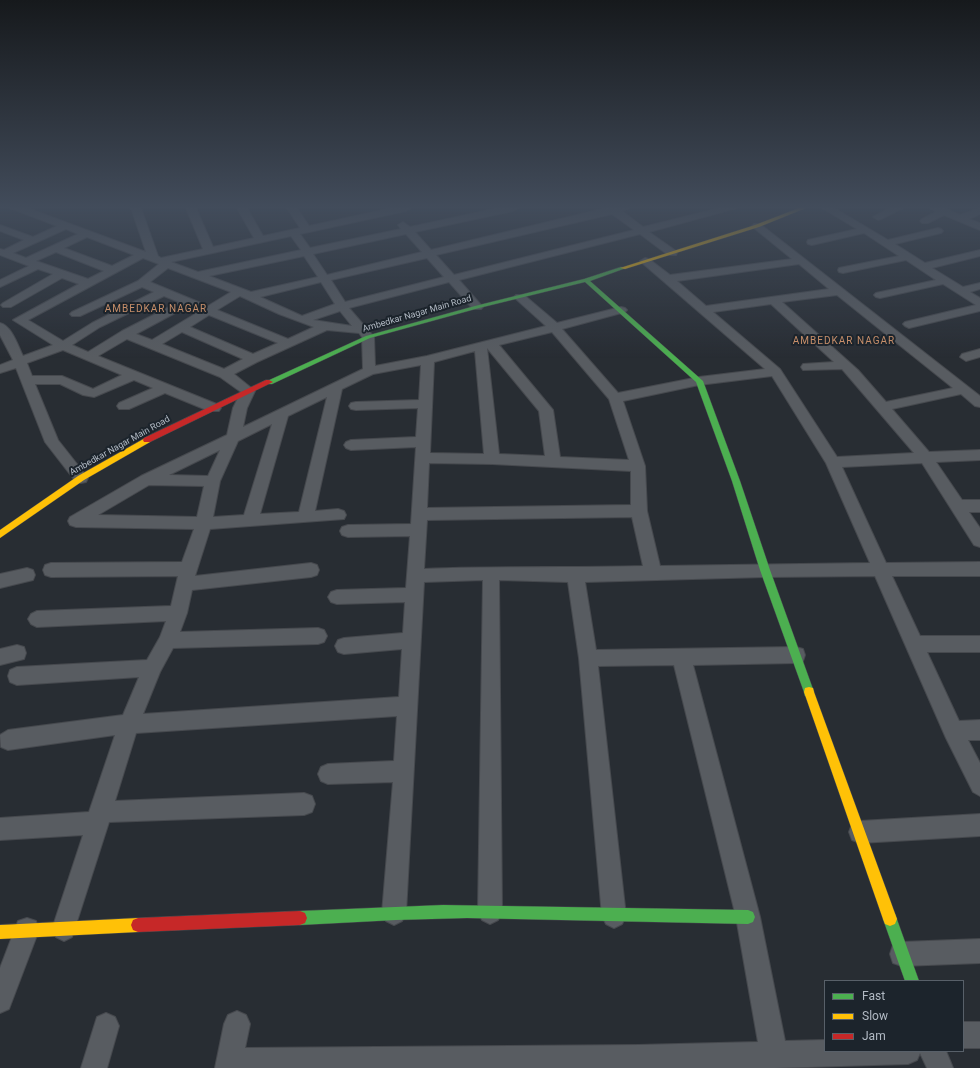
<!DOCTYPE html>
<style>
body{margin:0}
#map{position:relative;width:980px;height:1068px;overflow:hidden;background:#282d33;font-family:Roboto,sans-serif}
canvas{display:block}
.legend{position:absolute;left:824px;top:980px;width:140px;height:72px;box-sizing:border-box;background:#1c242c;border:1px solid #586069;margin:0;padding:5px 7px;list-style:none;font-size:12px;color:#b2bac4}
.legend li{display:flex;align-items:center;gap:8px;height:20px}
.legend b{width:20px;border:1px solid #586069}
</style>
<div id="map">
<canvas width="980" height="1068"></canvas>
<ul class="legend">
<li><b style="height:5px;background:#4caf50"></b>Fast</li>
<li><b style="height:5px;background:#ffc107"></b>Slow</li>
<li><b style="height:5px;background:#c62828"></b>Jam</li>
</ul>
</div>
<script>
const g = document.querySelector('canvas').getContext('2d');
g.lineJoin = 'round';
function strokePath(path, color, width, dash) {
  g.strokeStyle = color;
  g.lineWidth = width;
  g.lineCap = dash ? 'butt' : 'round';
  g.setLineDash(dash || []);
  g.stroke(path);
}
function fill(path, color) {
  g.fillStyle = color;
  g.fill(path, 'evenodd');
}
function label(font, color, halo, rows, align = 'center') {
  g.font = font + ' Roboto,sans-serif';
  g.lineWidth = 4;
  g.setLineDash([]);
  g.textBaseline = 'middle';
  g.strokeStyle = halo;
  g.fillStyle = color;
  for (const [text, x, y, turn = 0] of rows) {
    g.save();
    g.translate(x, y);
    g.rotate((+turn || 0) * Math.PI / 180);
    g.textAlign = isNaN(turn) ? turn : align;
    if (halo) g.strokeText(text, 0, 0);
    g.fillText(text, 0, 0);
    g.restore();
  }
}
const street = new Path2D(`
 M 10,208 L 30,209 L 146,252 L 131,208 L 141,208 L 158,256 L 161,258 L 203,249 L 186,208 L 196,208 L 213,247 L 254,238 L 237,208 L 247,208 L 263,236 L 300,228 L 287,208 L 297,208 L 309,226 L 392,208 L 411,208 L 406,211 L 300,234 L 310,248 L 401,229 L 398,225 L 403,222 L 410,227 L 498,208 L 518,208 L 513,211 L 415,232 L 431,250 L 606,208 L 629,208 L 622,211 L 643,227 L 720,208 L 737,208 L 649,232 L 676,251 L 677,253 L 676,255 L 668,255 L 640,234 L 459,280 L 481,305 L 483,307 L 481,309 L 473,309 L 449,282 L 349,308 L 374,337 L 375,366 L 427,356 L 546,326 L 516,299 L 514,297 L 516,295 L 524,295 L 557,323 L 621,307 L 625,308 L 627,310 L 625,312 L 562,329 L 618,393 L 699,377 L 765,369 L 640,261 L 645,258 L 649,259 L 670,275 L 792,259 L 754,228 L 752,226 L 754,224 L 760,224 L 980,396 L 980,407 L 975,406 L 961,394 L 892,409 L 929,452 L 980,450 L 980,460 L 936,462 L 962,500 L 980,500 L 980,512 L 969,512 L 980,528 L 980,547 L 974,545 L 922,463 L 842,467 L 886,563 L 980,562 L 980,576 L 892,576 L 920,636 L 980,636 L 980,652 L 927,652 L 959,721 L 980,720 L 980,740 L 968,740 L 980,763 L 980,796 L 973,792 L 946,738 L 875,576 L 765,577 L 585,582 L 596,650 L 796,647 L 803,649 L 805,655 L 803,661 L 796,663 L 693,665 L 760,917 L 785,1041 L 825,1040 L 825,1051 L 946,1051 L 953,1068 L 927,1068 L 920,1053 L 917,1060 L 908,1064 L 775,1068 L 215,1068 L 224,1024 L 228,1015 L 237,1011 L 246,1015 L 250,1024 L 245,1048 L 638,1045 L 758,1042 L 736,917 L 674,665 L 598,666 L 626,916 L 622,924 L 614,928 L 606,924 L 602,916 L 579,658 L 568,582 L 499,580 L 502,912 L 498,920 L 490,924 L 482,920 L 478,912 L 483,580 L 424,582 L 406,913 L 402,921 L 394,925 L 386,921 L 382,913 L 393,782 L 328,784 L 321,781 L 318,774 L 321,767 L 328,764 L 394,761 L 397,716 L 136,733 L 115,801 L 304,793 L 312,796 L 315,804 L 312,812 L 304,815 L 109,822 L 72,937 L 64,941 L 56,937 L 52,929 L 83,835 L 0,840 L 0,818 L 89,812 L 115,735 L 8,750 L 1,747 L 0,735 L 8,730 L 123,715 L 139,677 L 17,685 L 10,682 L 8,676 L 10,670 L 17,667 L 147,660 L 160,637 L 166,621 L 37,627 L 31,624 L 28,619 L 31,614 L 37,611 L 171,606 L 178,576 L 51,577 L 45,575 L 43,570 L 45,565 L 51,563 L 182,562 L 194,529 L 76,527 L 70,525 L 68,521 L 70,517 L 141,476 L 227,435 L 233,408 L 241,392 L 220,377 L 127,339 L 98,356 L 219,405 L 221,408 L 219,411 L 209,411 L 165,393 L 129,409 L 119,409 L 117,406 L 119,403 L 153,388 L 134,380 L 94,397 L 83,395 L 60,384 L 35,384 L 58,440 L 88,478 L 86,482 L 81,483 L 76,482 L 45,442 L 16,368 L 0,373 L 0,365 L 13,360 L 0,335 L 0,323 C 12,326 18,346 23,356 L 53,345 L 13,320 L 79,284 L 62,278 L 11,307 L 3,307 L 1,305 L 3,303 L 53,274 L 38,269 L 0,287 L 0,280 L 29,266 L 0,255 L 0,249 L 4,250 L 24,240 L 0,231 L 0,225 L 33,237 L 57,226 ZM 612,214 L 634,230 L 454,275 L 436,255 ZM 66,229 L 78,234 L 26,258 L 13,253 ZM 406,234 L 422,252 L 327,275 L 313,254 ZM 291,236 L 301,250 L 198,272 L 171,262 ZM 87,237 L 134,255 L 112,266 L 64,248 ZM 56,252 L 104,271 L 88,279 L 36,261 ZM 304,256 L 318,277 L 251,292 L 209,276 ZM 143,258 L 159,264 L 138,281 L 72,312 L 70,314 L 72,316 L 80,316 L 142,287 L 154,292 L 92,323 L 63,341 L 28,320 ZM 427,258 L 444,277 L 345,302 L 331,280 ZM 799,264 L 829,289 L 706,306 L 677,281 ZM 168,268 L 231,292 L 208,306 L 150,282 ZM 321,282 L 335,304 L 302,316 L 260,297 ZM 837,295 L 953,388 L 886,402 L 858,370 L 782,302 ZM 164,296 L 179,302 L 122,331 L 88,352 L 72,345 L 100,327 ZM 240,296 L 279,314 L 314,327 L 288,339 L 217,310 ZM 771,304 L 834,362 L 803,364 L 801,367 L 803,370 L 842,369 L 914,453 L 837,457 L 780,369 L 713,312 ZM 188,306 L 200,311 L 152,340 L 136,334 ZM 340,311 L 352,326 L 313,320 ZM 209,315 L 278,343 L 253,354 L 190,327 ZM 327,330 L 359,333 L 362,337 L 363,369 L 243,427 L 247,408 L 255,391 L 234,374 L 257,362 ZM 182,332 L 243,359 L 224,369 L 162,344 ZM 552,332 L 609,399 L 629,460 L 560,457 L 553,410 L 499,345 ZM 487,348 L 539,411 L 545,456 L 499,454 ZM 63,350 L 122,375 L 93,389 L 62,376 L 32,376 L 27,363 ZM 475,351 L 484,454 L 430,453 L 434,362 ZM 421,365 L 419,400 L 356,402 L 351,403 L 349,406 L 351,409 L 356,410 L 418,408 L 416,437 L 351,440 L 346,442 L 344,445 L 346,448 L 351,450 L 416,447 L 411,524 L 348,525 L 342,527 L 340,531 L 342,535 L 348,537 L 410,536 L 406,588 L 337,590 L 331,592 L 328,597 L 331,602 L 337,604 L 405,602 L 403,633 L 344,638 L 338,640 L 335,646 L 338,652 L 344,654 L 402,649 L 399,697 L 143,714 L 160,672 L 173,648 L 318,644 L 324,642 L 327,636 L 324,630 L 318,628 L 180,632 L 187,613 L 192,590 L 311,577 L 317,575 L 319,570 L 317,565 L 311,563 L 195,576 L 210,529 L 344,519 L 346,515 L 344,511 L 338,509 L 315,511 L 342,389 L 373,374 ZM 772,376 L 826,463 L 870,563 L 660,566 L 647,511 L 645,466 L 623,401 L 699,385 ZM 327,397 L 299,512 L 260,514 L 288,416 ZM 272,424 L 244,515 L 213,517 L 220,481 L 238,441 ZM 220,450 L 208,476 L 169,475 ZM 429,463 L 492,464 L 631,471 L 631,505 L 427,508 ZM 149,485 L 204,486 L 197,517 L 98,515 ZM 632,517 L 643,566 C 570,568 497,566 424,569 L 427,520 Z
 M 822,208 L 834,208 L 888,240 L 938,228 L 941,229 L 943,231 L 941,233 L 895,244 L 925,263 L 980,250 L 980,256 L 932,268 L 963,287 L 980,283 L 980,289 L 970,292 L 980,298 L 980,311 L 909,328 L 905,326 L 903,324 L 905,322 L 976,305 L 943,284 L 880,298 L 876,297 L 874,295 L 876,293 L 936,280 L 906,260 L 843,273 L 839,272 L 838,270 L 839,268 L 899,256 L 864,233 L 812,245 L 808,244 L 807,242 L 808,240 L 857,229 Z
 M 890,208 L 903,208 L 881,219 L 878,220 L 873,217 Z
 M 930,208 L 944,208 L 960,215 L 980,208 L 980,214 L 969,219 L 980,223 L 980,230 L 944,215 L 928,223 L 922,223 L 920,221 L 922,219 L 936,212 Z
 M 980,349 L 980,357 L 966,361 L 960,357 L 962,354 Z
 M 27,568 L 33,570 L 35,575 L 33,580 L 0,588 L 0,574 Z
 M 17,645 L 24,647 L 26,653 L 24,659 L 0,665 L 0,649 Z
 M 980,814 L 980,836 L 860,843 L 852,840 L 849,832 L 852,824 L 860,821 Z
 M 27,918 L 36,921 L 39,930 L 9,1009 L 0,1013 L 0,968 L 18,921 Z
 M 980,939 L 980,963 L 902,966 L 893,963 L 890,954 L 893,945 L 902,942 Z
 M 106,1013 L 115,1017 L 119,1026 L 107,1068 L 81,1068 L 97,1017 Z
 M 963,1022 L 980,1022 L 980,1048 L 963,1048 Z`);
const fast = new Path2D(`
 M 621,267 L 626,268 L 590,281 L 703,381 L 740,481 L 770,570 L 814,692 L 813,696 L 809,697 L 805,696 L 804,692 L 760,570 L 732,481 L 696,382 L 585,282 L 479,308 L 370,338 L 272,384 L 269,384 L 265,382 L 366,336 L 475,306 L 584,279 Z
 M 443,905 L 748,910 L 753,912 L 755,917 L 753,922 L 748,924 L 467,918 L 396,920 L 300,925 L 295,923 L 293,918 L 295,913 L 300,911 Z
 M 890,912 L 895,914 L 919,981 L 905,981 L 883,919 L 885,914 Z`);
const slow = new Path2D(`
 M 799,208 L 806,208 L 759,227 L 625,269 L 620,268 L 755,225 Z
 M 147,437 L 150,438 L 151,440 L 150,442 L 84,480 L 0,538 L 0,530 L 78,476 Z
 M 809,687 L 813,688 L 814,692 L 897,919 L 895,924 L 890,926 L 885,924 L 883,919 L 804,692 L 805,688 Z
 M 138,918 L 143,920 L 145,925 L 143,930 L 138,932 L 0,939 L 0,925 Z`);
const jam = new Path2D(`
 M 266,380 L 269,380 L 273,382 L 150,442 L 144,442 L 143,440 L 144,438 Z
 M 300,911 L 305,913 L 307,918 L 305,923 L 300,925 L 138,932 L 133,930 L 131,925 L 133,920 L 138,918 Z`);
strokePath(street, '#46494e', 2);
strokePath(fast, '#46494e', 1);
strokePath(slow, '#46494e', 1);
strokePath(jam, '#46494e', 1);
fill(street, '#585c61');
fill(fast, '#4caf50');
fill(slow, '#ffc107');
fill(jam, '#c62828');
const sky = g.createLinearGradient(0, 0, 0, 358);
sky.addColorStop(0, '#16191c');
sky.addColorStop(0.58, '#424c5b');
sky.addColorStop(1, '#424c5b00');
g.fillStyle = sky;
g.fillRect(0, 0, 980, 358);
label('9px', '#b2bac4', '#1c242c', [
 ["Ambedkar Nagar Main Road",417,314,-16],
 ["Ambedkar Nagar Main Road",120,446,-29]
]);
g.letterSpacing = '1px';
label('10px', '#c78f6a', '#1c242c', [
 ["AMBEDKAR NAGAR",156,309],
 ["AMBEDKAR NAGAR",844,341]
]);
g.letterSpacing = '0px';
</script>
